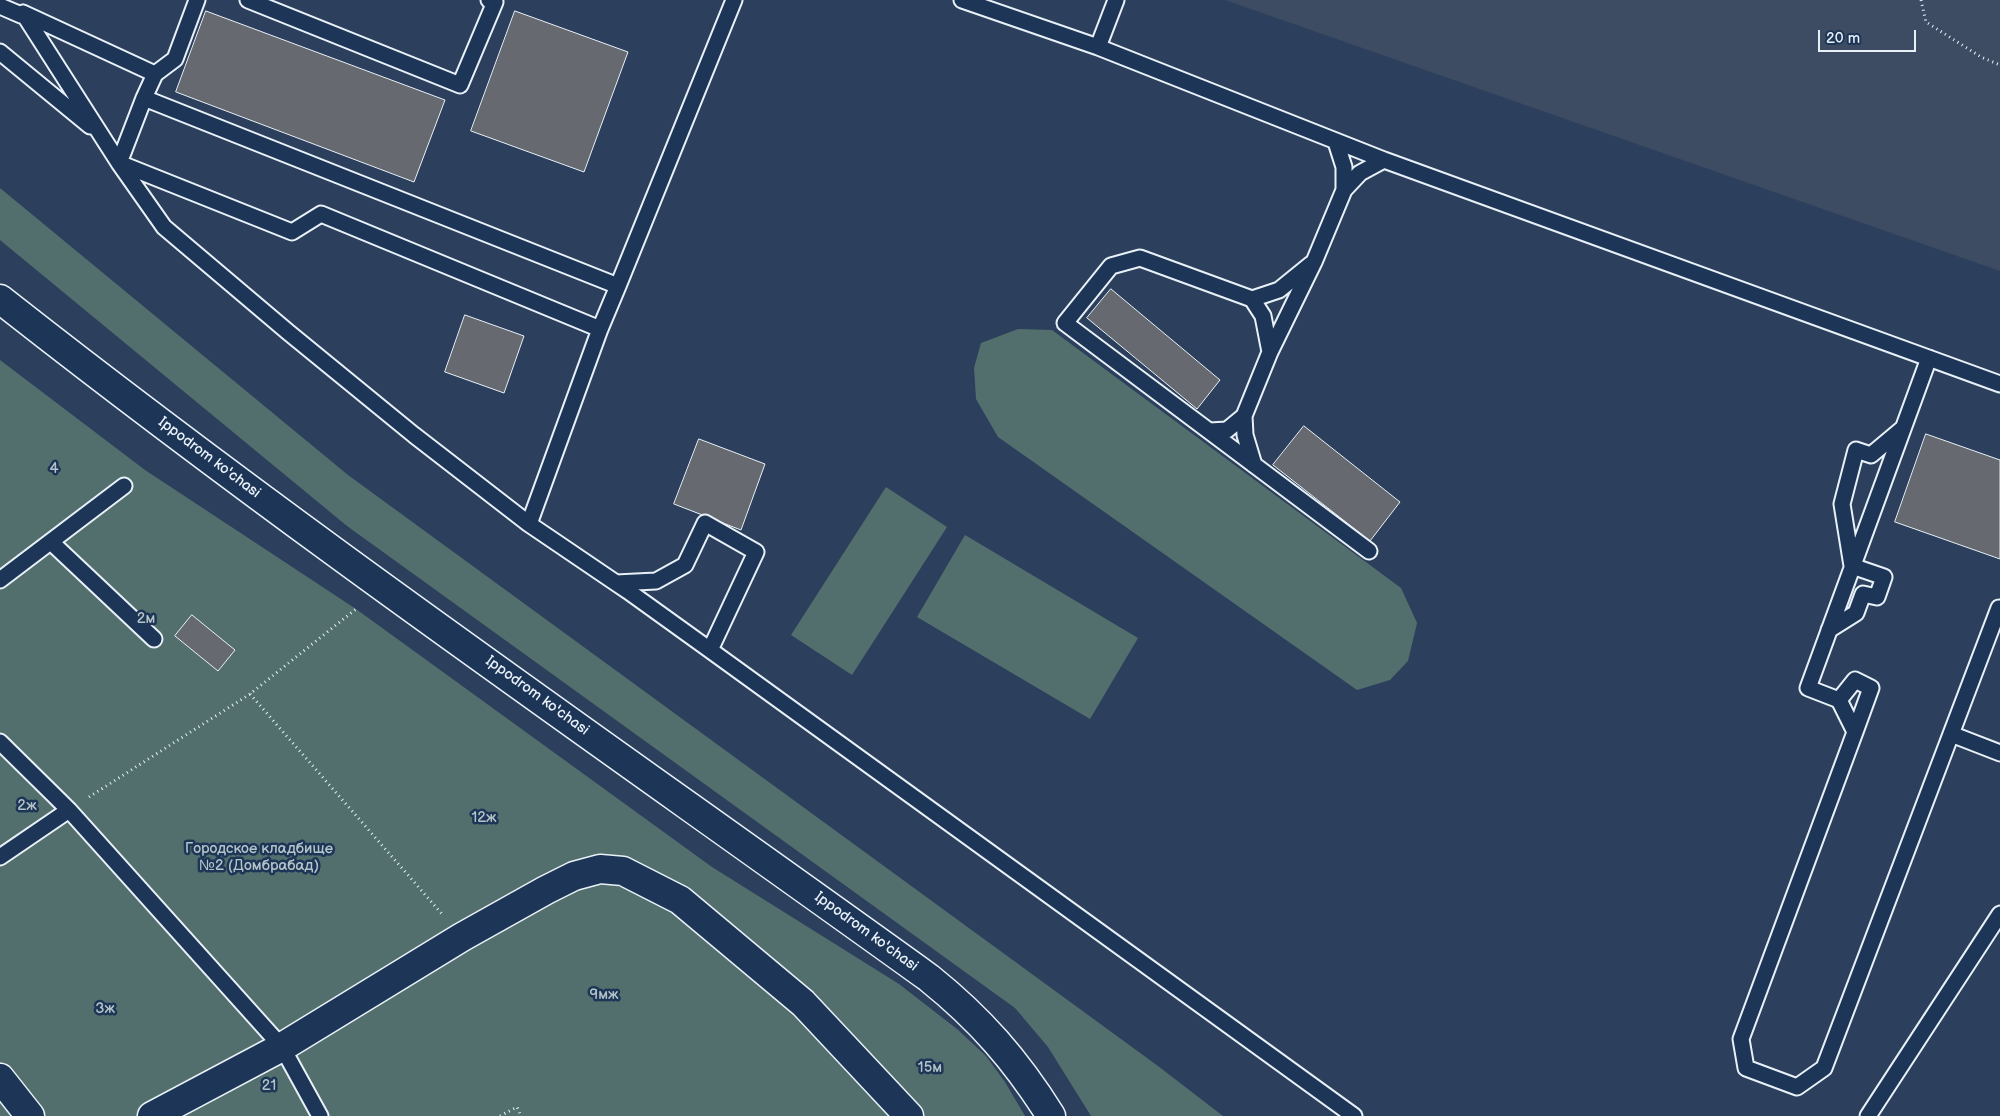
<!DOCTYPE html>
<meta charset="utf-8">
<style>
body{margin:0}
#map{position:relative;width:2000px;height:1116px;overflow:hidden;background:#2c3f5c;font-family:"Balsamiq Sans",sans-serif}
canvas{display:block}
.scale{position:absolute;left:1818px;top:30px;width:98px;height:22px;box-sizing:border-box;border:2px solid #e8f1f8;border-top:0;padding-left:6px;font-size:15px;line-height:18px;white-space:nowrap;color:#e8f1f8;-webkit-text-stroke:4px #1d3557;paint-order:stroke}
</style>
<div id="map">
<canvas width="2000" height="1116"></canvas>
<div class="scale">20 m</div>
</div>
<script>
const g = document.querySelector('canvas').getContext('2d');
g.lineJoin = 'round';
function fill(path, color) {
  g.fillStyle = color;
  g.fill(path, 'evenodd');
}
function strokePath(path, color, width, dash) {
  g.strokeStyle = color;
  g.lineWidth = width;
  g.lineCap = dash ? 'butt' : 'round';
  g.setLineDash(dash || []);
  g.stroke(path);
}
function label(font, color, halo, rows, align = 'center') {
  g.font = font + ' "Balsamiq Sans",sans-serif';
  g.lineWidth = 5;
  g.setLineDash([]);
  g.textBaseline = 'middle';
  g.strokeStyle = halo;
  g.fillStyle = color;
  for (const [text, x, y, turn = 0] of rows) {
    g.save();
    g.translate(x, y);
    g.rotate((+turn || 0) * Math.PI / 180);
    g.textAlign = isNaN(turn) ? turn : align;
    if (halo) g.strokeText(text, 0, 0);
    g.fillText(text, 0, 0);
    g.restore();
  }
}
fill(new Path2D(`
 M 1226,0 L 2000,0 L 2000,271 L 1225,0 Z`), '#3d4c62');
fill(new Path2D(`
 M 0,188 L 348,475 L 1158,1066 L 1223,1116 L 1091,1116 L 1048,1047 L 1015,1008 L 347,526 L 0,240 Z
 M 1018,329 L 1052,330 L 1401,588 L 1417,623 L 1408,661 L 1390,680 L 1357,690 L 998,437 L 976,399 L 974,368 L 981,343 Z
 M 0,360 L 145,470 L 356,609 L 712,867 L 899,984 L 957,1029 L 986,1056 L 1005,1082 L 1025,1116 L 0,1116 Z
 M 886,487 L 947,527 L 852,675 L 791,635 Z
 M 965,535 L 1138,638 L 1090,719 L 917,617 Z`), '#536f6d');
const building = new Path2D(`
 M 206,11 L 445,100 L 414,182 L 176,92 Z
 M 515,11 L 628,52 L 584,172 L 471,131 Z
 M 1111,289 L 1220,380 L 1197,409 L 1087,318 Z
 M 465,315 L 524,336 L 504,393 L 445,372 Z
 M 1304,426 L 1400,502 L 1370,541 L 1273,465 Z
 M 1926,434 L 2000,460 L 2000,559 L 1895,522 Z
 M 699,439 L 765,464 L 741,530 L 674,504 Z
 M 192,615 L 235,650 L 218,671 L 175,636 Z`);
fill(building, '#666970');
strokePath(building, '#e8f1f8', 1);
const service = new Path2D(`
 M 248,0 L 460,85 L 495,2 L 489,0
 M 962,0 L 1098,47 L 1384,160 L 2000,384
 M 0,6 L 21,15 L 23,13
 M 1098,47 L 1116,0
 M 0,52 L 90,126
 M 155,74 L 175,59 L 197,0
 M 144,98 L 119,163 L 292,232 L 321,214 L 600,329
 M 1336,142 L 1344,167 L 1344,190 L 1360,173 L 1384,160
 M 618,286 L 144,98 L 155,74 L 23,13 L 119,163 L 164,227 L 288,332 L 414,435 L 529,524 L 600,329 L 618,286 L 734,0
 M 1252,299 L 1279,290 L 1311,264
 M 1270,352 L 1314,262 L 1344,190
 M 1244,416 L 1270,352 L 1263,316 L 1252,299 L 1140,258 L 1111,266 L 1065,323 L 1369,551
 M 1210,431 L 1227,430 L 1244,416 L 1245,435 L 1254,465
 M 529,524 L 616,583 L 628,591 L 710,650 L 756,552 L 705,523 L 685,565 L 656,581 L 616,583
 M 51,542 L 154,639
 M 0,580 L 124,486
 M 1829,630 L 1856,613 L 1863,594 L 1877,597 L 1884,577 L 1852,566 L 1842,504 L 1856,450 L 1871,455 L 1902,429
 M 710,650 L 1354,1116
 M 1839,700 L 1855,680 L 1871,688 L 1855,732 L 1839,700 L 1808,688 L 1929,358
 M 1855,732 L 1741,1039 L 1746,1068 L 1797,1087 L 1824,1068 L 1999,608 L 2000,608
 M 1951,734 L 2000,753
 M 0,742 L 69,810 L 282,1047 L 320,1116
 M 0,857 L 69,810
 M 1868,1116 L 2000,914`);
const minor = new Path2D(`
 M 0,299 C 301,536 618,754 929,978 C 980,1019 1016,1060 1051,1116
 M 0,1078 L 30,1116
 M 152,1116 L 282,1047 L 462,937 L 546,890 L 574,876 L 600,869 L 623,871 L 680,900 L 803,1003 L 909,1116`);
strokePath(service, '#e8f1f8', 19);
strokePath(minor, '#e8f1f8', 31);
strokePath(new Path2D(`
 M 1921,0 L 1926,22 L 1981,57 L 2000,65
 M 250,694 L 442,914
 M 89,797 L 250,694 L 356,609
 M 500,1116 L 517,1107 L 521,1116`), '#e8f1f8', 3, [1, 4]);
strokePath(service, '#1d3557', 15);
strokePath(minor, '#1d3557', 28);
label('15px', '#e8f1f8', '#1d3557', [
 ["Ippodrom ko'chasi",209,458,37],
 ["Ippodrom ko'chasi",537,696,36],
 ["Ippodrom ko'chasi",866,932,36]
]);
label('15px', '#b4c4c7', '#1d3557', [
 ["4",54,469],
 ["2м",146,619],
 ["2ж",27,806],
 ["12ж",484,818],
 ["Городское кладбище",259,849],
 ["№2 (Домбрабад)",259,866],
 ["9мж",604,995],
 ["3ж",105,1009],
 ["15м",930,1068],
 ["21",269,1086]
]);
</script>
